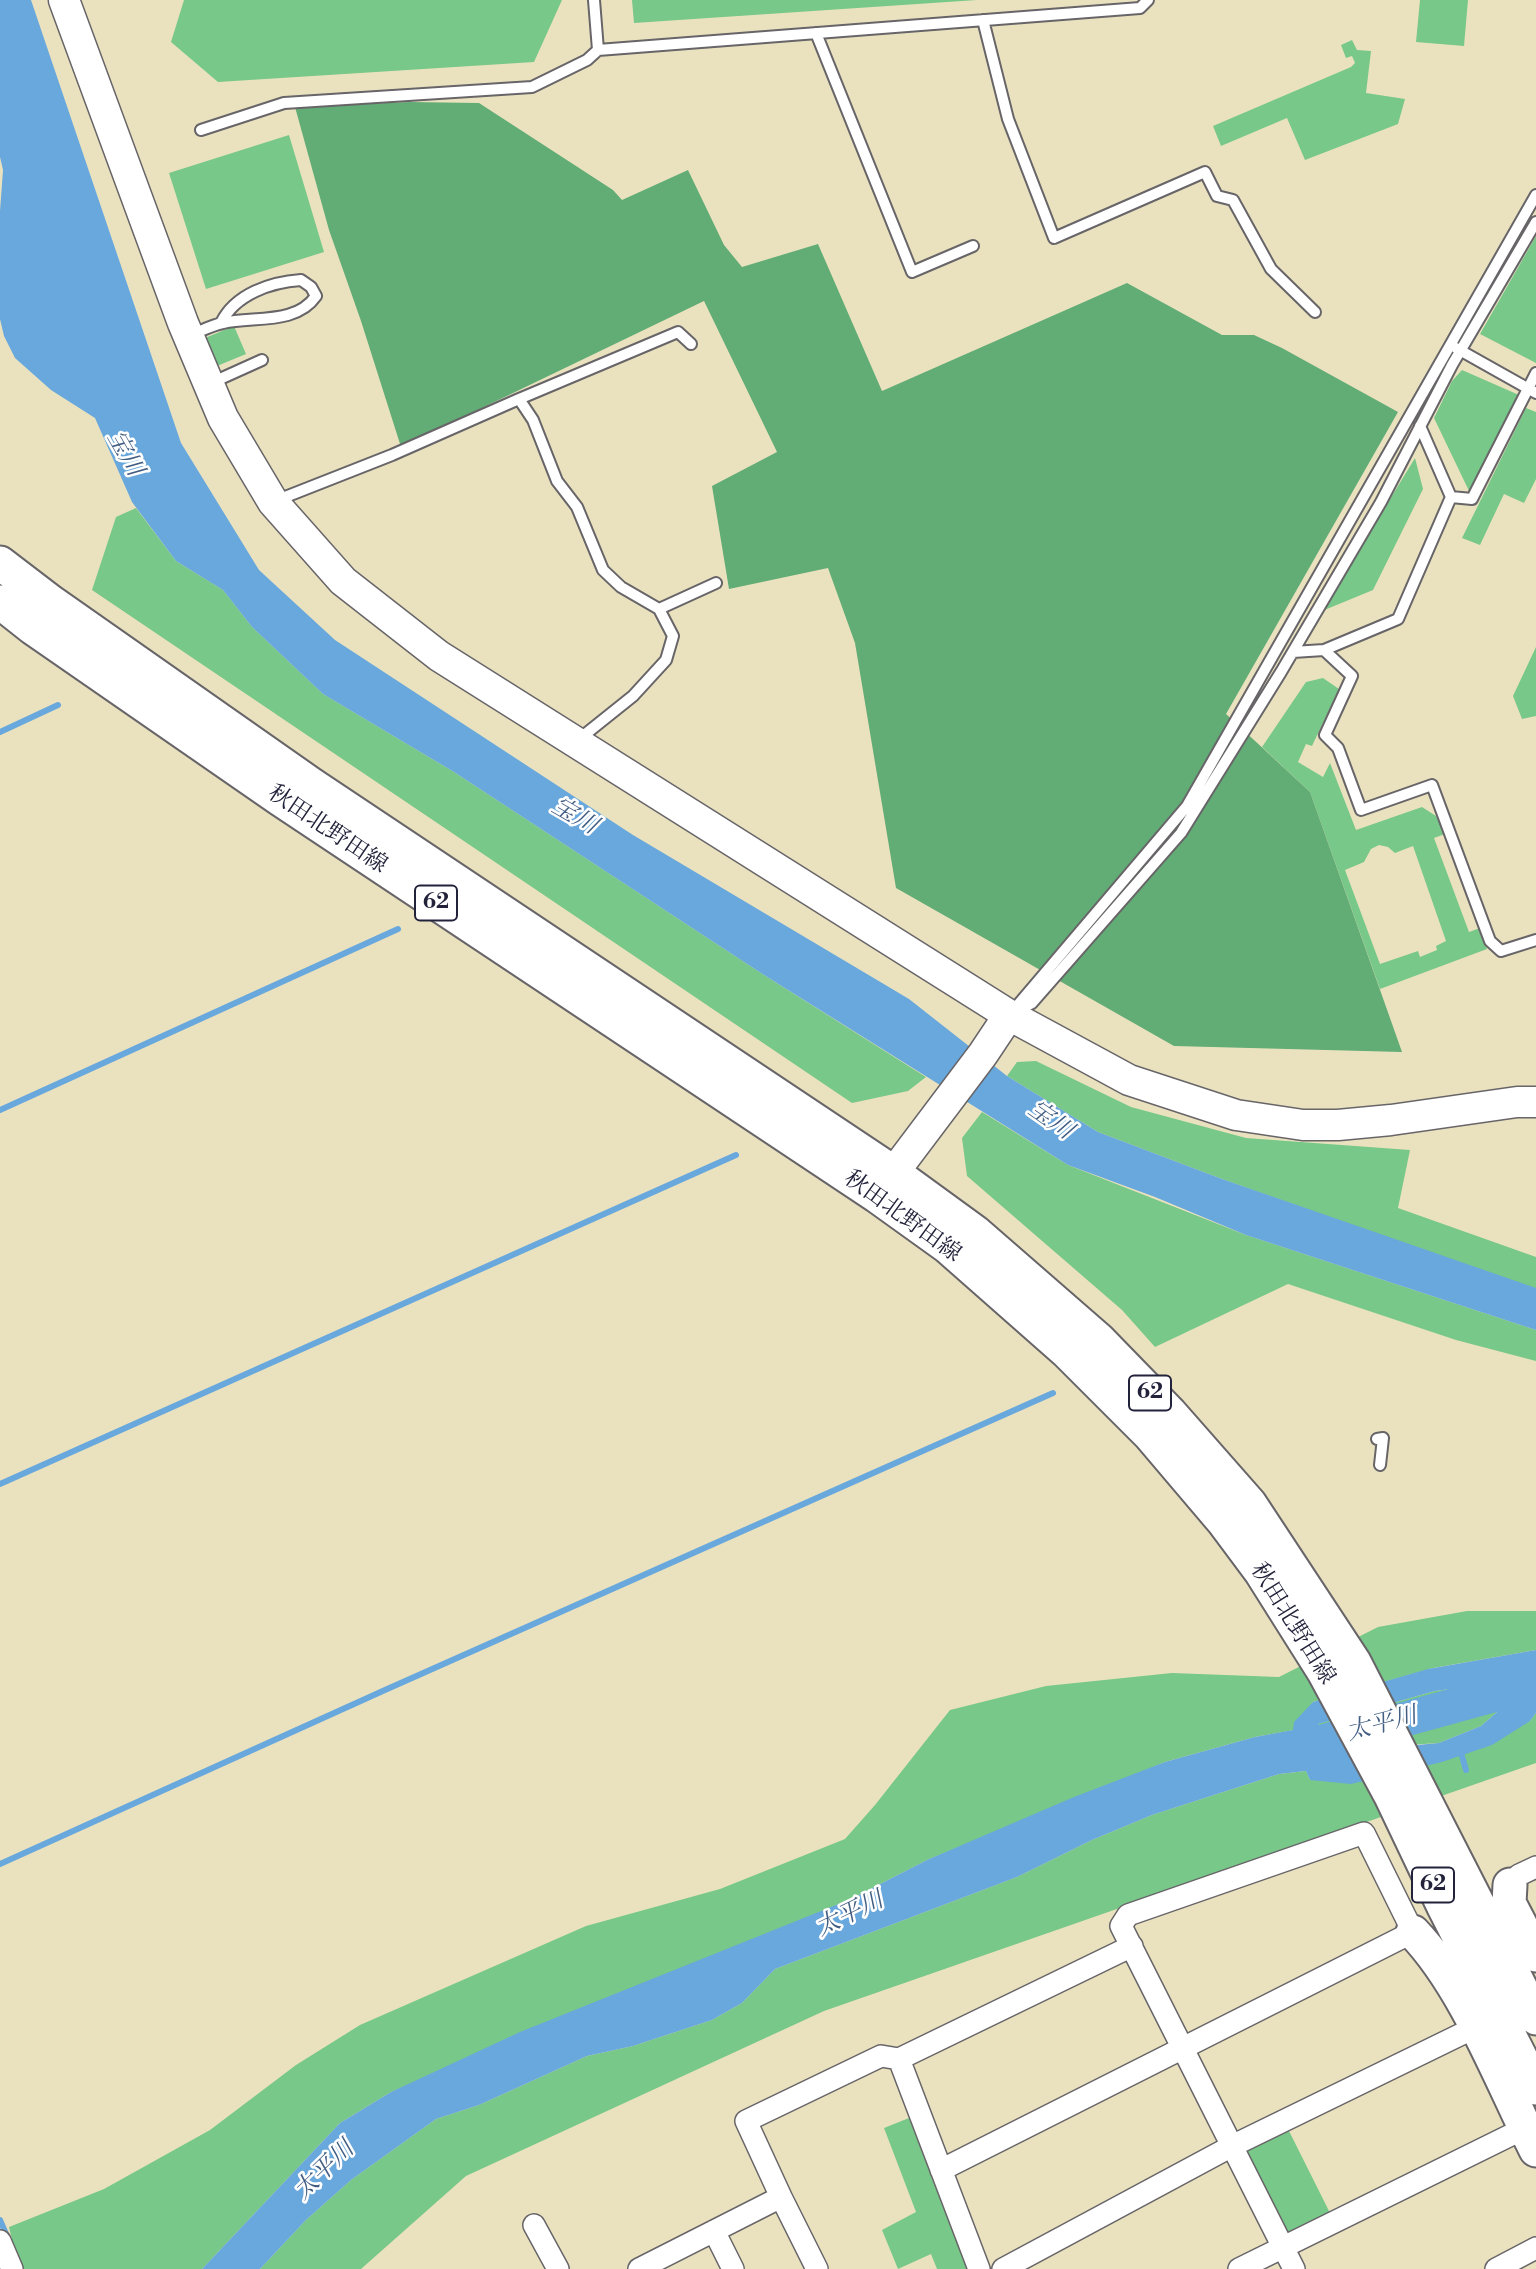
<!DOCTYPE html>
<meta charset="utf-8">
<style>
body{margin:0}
canvas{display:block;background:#eae2bf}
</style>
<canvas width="1536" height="2269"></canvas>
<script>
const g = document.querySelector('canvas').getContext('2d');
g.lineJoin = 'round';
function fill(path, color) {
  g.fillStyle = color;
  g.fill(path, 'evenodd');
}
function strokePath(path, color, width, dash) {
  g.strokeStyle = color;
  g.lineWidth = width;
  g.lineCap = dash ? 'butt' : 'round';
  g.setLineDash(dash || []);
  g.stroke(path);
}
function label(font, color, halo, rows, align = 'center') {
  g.font = font + ' "Libre Bodoni","Noto Serif JP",serif';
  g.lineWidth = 5;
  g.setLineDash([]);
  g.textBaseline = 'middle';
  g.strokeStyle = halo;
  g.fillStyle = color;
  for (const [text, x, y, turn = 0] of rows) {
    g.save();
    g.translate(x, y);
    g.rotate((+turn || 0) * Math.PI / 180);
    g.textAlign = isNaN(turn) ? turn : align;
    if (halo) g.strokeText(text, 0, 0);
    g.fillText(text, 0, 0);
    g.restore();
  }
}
fill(new Path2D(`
 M 184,0 L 562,0 L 534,62 L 218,82 L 171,42 Z
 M 632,0 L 977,0 L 634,23 Z
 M 1420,0 L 1468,0 L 1464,46 L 1416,42 Z
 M 1352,40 L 1357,50 L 1371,51 L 1366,93 L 1405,99 L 1398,124 L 1305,160 L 1287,118 L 1221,146 L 1213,126 L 1351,67 L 1355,63 L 1352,56 L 1346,58 L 1341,45 Z
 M 289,135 L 324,252 L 206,289 L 169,173 Z
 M 1536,236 L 1536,363 L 1480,334 Z
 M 234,326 L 246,354 L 217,366 L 205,338 Z
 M 1462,370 L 1519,395 L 1470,493 L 1434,418 L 1452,381 Z
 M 1526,408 L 1536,412 L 1536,479 L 1524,503 L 1504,494 L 1480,545 L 1462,538 Z
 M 1415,458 L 1423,489 L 1373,590 L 1322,611 Z
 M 136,508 L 176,561 L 223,590 L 252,627 L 323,694 L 454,772 L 764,975 L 926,1077 L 908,1091 L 852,1103 L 92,590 L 116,517 Z
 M 1536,647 L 1536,716 L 1522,719 L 1513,696 Z
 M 1323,678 L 1339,689 L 1312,746 L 1306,744 L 1298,762 L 1323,777 L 1330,763 L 1356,830 L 1422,807 L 1436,816 L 1445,834 L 1434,838 L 1469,932 L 1480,928 L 1487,949 L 1380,989 L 1310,792 L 1262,747 L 1306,682 ZM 1379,845 L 1388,847 L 1395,853 L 1413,846 L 1446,941 L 1436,946 L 1437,950 L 1420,957 L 1418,951 L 1380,964 L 1345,870 L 1364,862 L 1371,849 Z
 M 1036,1061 L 1131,1107 L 1246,1138 L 1410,1150 L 1398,1208 L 1536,1257 L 1536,1290 L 1222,1179 L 1098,1132 L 1007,1076 L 1017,1062 Z
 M 982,1112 L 1068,1165 L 1246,1235 L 1536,1330 L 1536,1361 L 1456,1340 L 1288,1284 L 1155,1347 L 1122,1310 L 967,1176 L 962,1138 Z
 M 1467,1611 L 1536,1611 L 1536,1650 L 1433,1668 L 1313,1702 L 1294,1730 L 1255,1737 L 1165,1762 L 927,1860 L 851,1899 L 391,2092 L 340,2123 L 202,2269 L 19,2269 L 9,2227 L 104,2189 L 210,2130 L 296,2065 L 360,2025 L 586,1926 L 720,1889 L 845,1839 L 875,1805 L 950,1710 L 1046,1686 L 1172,1673 L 1279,1677 L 1378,1627 Z
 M 1494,1683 L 1507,1703 L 1481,1726 L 1439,1743 L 1331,1750 L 1317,1724 L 1435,1691 Z
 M 1536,1713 L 1536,1763 L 824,2011 L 466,2176 L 361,2269 L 260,2269 L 306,2220 L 351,2180 L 436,2119 L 479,2105 L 587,2056 L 633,2046 L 712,2020 L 742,2003 L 775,1969 L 1017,1877 L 1092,1840 L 1152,1815 L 1279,1774 L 1306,1771 L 1310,1780 L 1530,1721 Z
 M 909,2118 L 967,2269 L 937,2269 L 931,2254 L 898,2269 L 882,2230 L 916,2212 L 884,2128 Z
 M 1284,2121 L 1334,2221 L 1283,2247 L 1232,2146 Z`), '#78c889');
fill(new Path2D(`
 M 409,102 L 479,103 L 613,190 L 622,200 L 688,170 L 724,245 L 742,267 L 818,244 L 882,391 L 1127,283 L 1222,335 L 1254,335 L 1282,348 L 1398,412 L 1226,714 L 1310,792 L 1402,1052 L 1174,1046 L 896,888 L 855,643 L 828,568 L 729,589 L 712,486 L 777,452 L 704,301 L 401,447 L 361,321 L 329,230 L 295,107 Z`), '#62ac75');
fill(new Path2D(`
 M 0,0 L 31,0 L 181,443 L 259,570 L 335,640 L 633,835 L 909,999 L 1007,1076 L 1098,1132 L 1222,1179 L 1536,1288 L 1536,1330 L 1246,1235 L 1155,1197 L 1068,1165 L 764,975 L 454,772 L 323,694 L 252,627 L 223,590 L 176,561 L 132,502 L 95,418 L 51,390 L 15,358 L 4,336 L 0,319 L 0,211 L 3,170 L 0,157 Z
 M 1536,1650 L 1536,1713 L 1530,1721 L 1492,1745 L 1442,1762 L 1351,1784 L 1310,1780 L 1306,1771 L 1279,1774 L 1152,1815 L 1092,1840 L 1017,1877 L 775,1969 L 742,2003 L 712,2020 L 633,2046 L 587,2056 L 479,2105 L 436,2119 L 351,2180 L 306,2220 L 260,2269 L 202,2269 L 340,2123 L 391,2092 L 520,2032 L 851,1899 L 927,1860 L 1074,1797 L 1165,1762 L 1255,1737 L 1293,1730 L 1294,1722 L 1313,1702 L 1428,1669 ZM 1493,1683 L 1506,1704 L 1481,1726 L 1439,1743 L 1341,1752 L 1331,1750 L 1318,1724 L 1435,1691 Z`), '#69a8dc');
strokePath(new Path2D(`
 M 0,732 L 58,705
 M 0,1110 L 398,929
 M 0,1484 L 736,1155
 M 1462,1756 L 1466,1770
 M 0,1864 L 385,1690 L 1053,1393
 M 0,2220 L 6,2234`), '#69a8dc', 6);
strokePath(new Path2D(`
 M 1282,1753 L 1536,1683`), '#69a8dc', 35);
const lane = new Path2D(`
 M 594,0 L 598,50 L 1140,8 L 1148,0
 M 983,20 L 1008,119 L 1054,238 L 1205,172 L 1217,196 L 1233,200 L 1271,269 L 1315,312
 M 816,33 L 912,272 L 973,246
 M 201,130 L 284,103 L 532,87 L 587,60 L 598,50
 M 191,335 C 201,331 212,325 223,323 C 254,316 296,325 316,296 L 311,287 L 301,280 C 271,282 235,294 221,323
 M 1456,348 L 1536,393
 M 211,383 L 262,360
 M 519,399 L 678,332 L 691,344
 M 1451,497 L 1472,499 L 1536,373
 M 275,501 L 392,455 L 519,399 L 533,420 L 557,481 L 577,507 L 603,570 L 621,587 L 659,609 L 673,636 L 666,660 L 633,696 L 578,740
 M 659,609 L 716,583
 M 1324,650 L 1352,676 L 1325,735 L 1338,748 L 1361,810 L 1432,785 L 1490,941 L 1501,951 L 1536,940
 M 1293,652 L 1324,650 L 1398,619 L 1451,497 L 1420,426
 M 1015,1012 L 1032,1003 L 1181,833 L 1281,672 L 1381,502 L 1452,365 L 1536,222
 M 1011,1013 L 1187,806 L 1536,195
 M 1377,1439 L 1383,1438 L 1380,1465`);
const street = new Path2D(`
 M 1510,1885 L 1519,1875 L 1536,1867
 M 899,2059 L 1132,1946
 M 941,2170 L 1413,1932 L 1364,1833 L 1128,1915 L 1121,1926 L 1294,2269
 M 781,2197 L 817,2269
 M 534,2225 L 558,2269
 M 714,2231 L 733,2269
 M 0,2241 L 12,2269
 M 639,2269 L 781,2197 L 746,2121 L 881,2056 L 899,2059 L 979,2269
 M 1003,2269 L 1232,2146 L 1476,2027
 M 1239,2269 L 1525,2128
 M 1496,2269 L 1536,2248`);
const secondary = new Path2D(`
 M 64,0 L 183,323 L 223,418 L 273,502 L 343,581 L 439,656 L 1009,1015 L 1129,1080 L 1236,1115 L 1303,1125 L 1338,1125 L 1391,1120 L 1517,1102 L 1536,1102
 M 879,1192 L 983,1054 L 1009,1015`);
const primary = new Path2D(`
 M 0,563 L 51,602 L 312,785 L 894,1173 L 975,1232 L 1099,1340 L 1170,1413 L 1250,1504 L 1354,1662 L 1536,2018
 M 0,602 L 33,628 L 280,799 L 877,1196 L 948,1247 L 1066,1351 L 1150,1435 L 1223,1521 L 1261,1572 L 1324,1672 L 1391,1796 L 1443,1905 L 1536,2088
 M 1510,1885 L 1509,1903 L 1536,1955
 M 1413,1932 C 1466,1987 1501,2081 1536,2150`);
strokePath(lane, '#686569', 14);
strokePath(street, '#686569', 24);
strokePath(secondary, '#686569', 33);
strokePath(primary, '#686569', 37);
strokePath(lane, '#fff', 10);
strokePath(street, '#fff', 21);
strokePath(secondary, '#fff', 30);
strokePath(primary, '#fff', 33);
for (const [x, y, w] of [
 [436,903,42],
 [1150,1393,42],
 [1433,1885,42]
]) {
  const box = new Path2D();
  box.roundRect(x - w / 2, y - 17.5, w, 35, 5);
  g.fillStyle = '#fff';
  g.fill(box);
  strokePath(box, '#22223b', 2);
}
label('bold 21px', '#22223b', null, [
 ["62",436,903],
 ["62",1150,1393],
 ["62",1433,1885]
]);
label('23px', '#22223b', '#fff', [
 ["秋田北野田線",327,830,34],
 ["秋田北野田線",902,1217,36],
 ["秋田北野田線",1292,1624,58]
]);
label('italic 24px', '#425e83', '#fff', [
 ["宝川",124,454,60],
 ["宝川",574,817,30],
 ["宝川",1050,1121,35],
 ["太平川",1382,1725,-15],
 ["太平川",850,1915,-26],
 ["太平川",325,2171,-44]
]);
</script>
